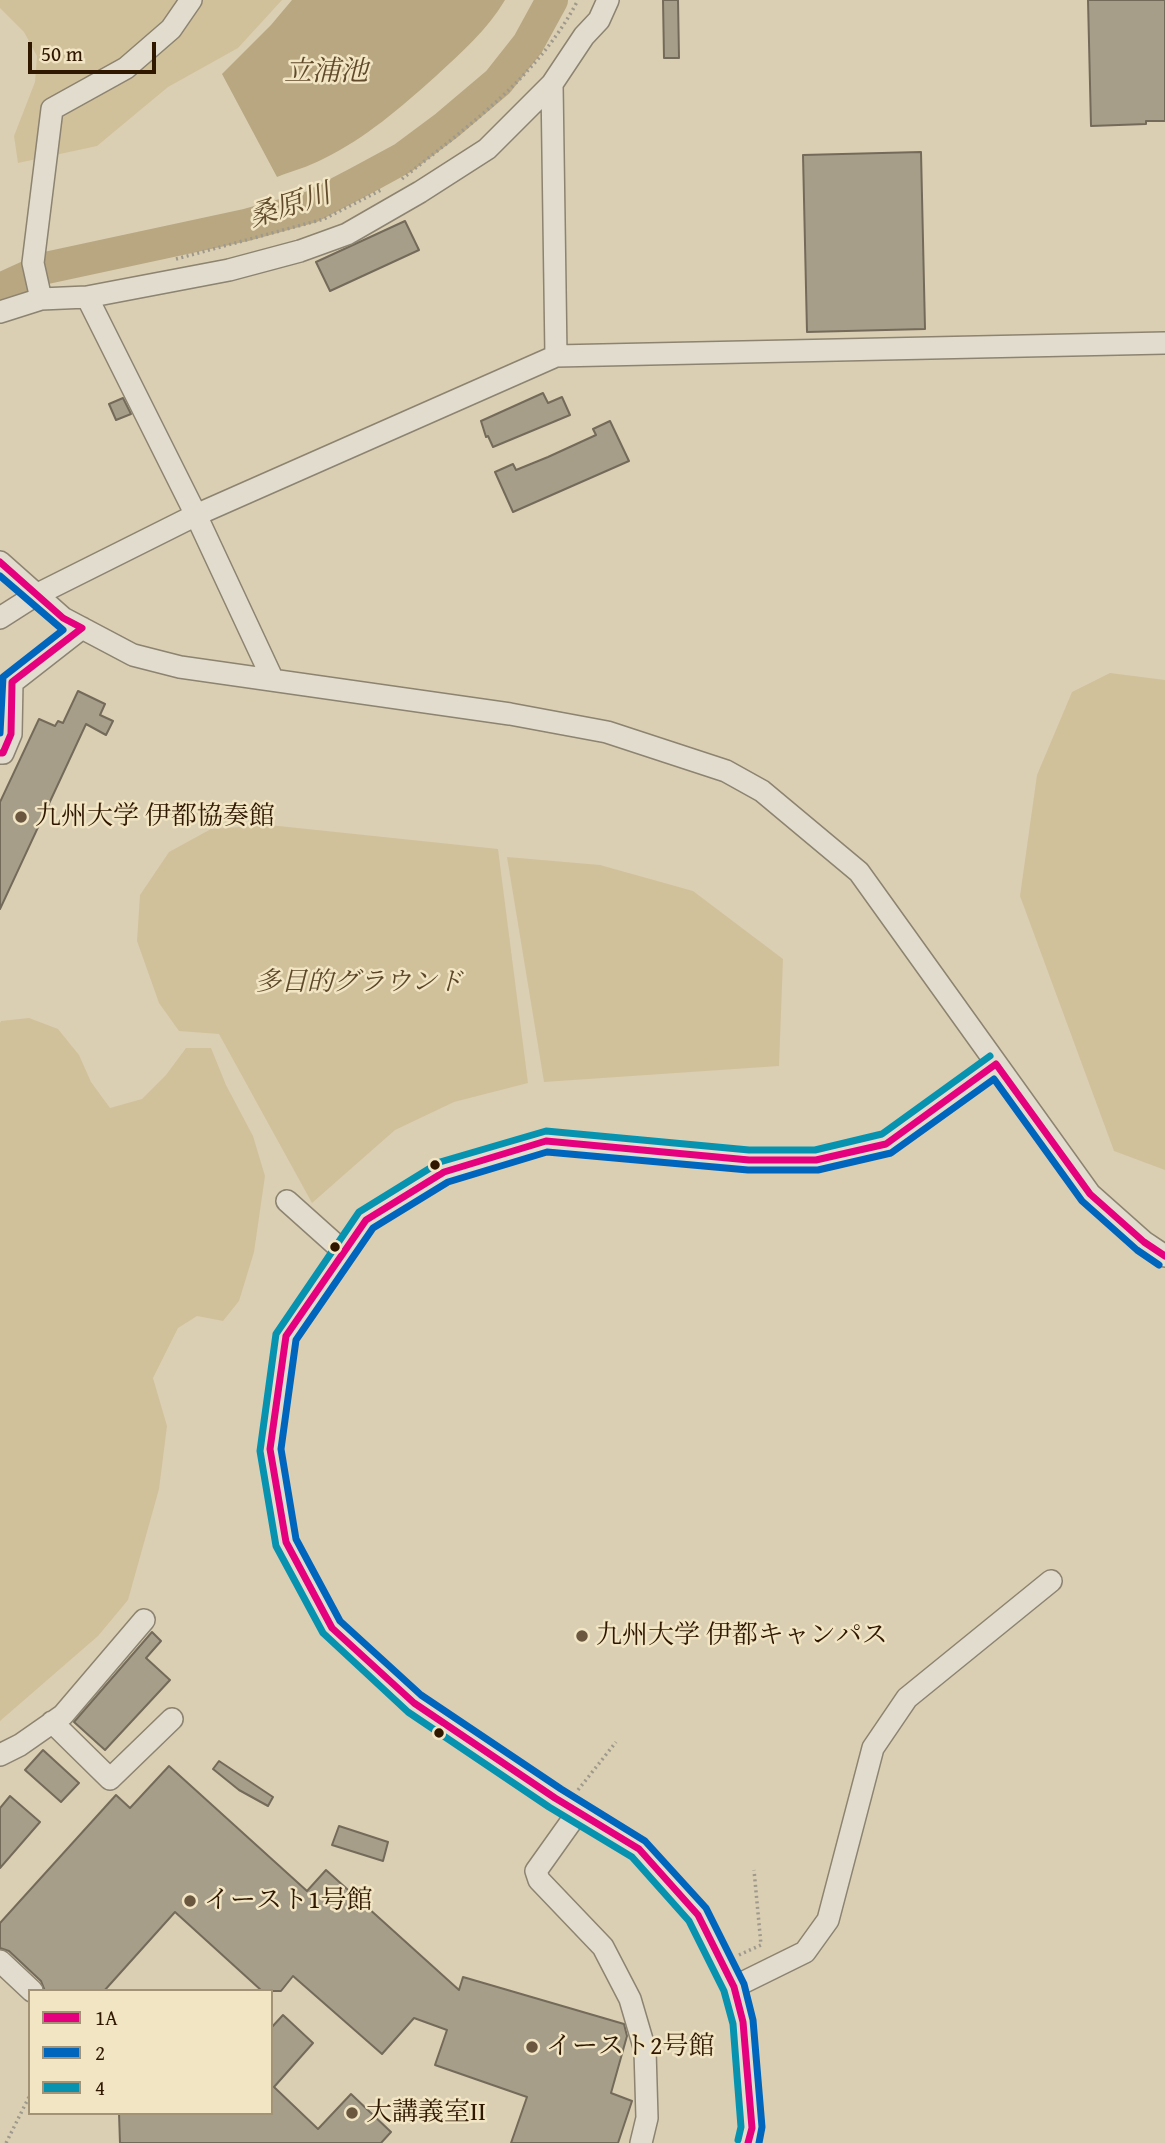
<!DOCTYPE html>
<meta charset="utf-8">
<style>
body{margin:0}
#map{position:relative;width:1165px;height:2143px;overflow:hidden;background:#dacfb3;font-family:"Gentium Book Plus",serif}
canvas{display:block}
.legend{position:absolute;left:28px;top:1989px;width:245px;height:126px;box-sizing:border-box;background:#f1e5c4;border:2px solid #a39376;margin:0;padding:9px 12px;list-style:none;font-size:21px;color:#2f1700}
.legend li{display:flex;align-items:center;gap:14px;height:35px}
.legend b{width:35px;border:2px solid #a39376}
.scale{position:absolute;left:28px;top:42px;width:128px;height:32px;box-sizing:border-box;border:4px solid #2f1700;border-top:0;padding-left:9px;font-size:21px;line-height:24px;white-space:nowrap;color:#2f1700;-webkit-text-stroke:5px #f1e5c4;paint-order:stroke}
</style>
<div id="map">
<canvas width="1165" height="2143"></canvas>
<ul class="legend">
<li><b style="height:9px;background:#e5007d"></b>1A</li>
<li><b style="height:9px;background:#0065bd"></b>2</li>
<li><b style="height:9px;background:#0793af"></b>4</li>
</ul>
<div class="scale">50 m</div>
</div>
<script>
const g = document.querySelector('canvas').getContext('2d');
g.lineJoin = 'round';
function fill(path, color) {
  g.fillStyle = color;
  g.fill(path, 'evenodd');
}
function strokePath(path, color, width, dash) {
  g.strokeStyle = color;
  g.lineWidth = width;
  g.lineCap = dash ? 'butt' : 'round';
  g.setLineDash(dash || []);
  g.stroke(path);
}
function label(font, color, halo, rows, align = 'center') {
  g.font = font + ' "Gentium Book Plus","Noto Serif JP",serif';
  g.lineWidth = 5;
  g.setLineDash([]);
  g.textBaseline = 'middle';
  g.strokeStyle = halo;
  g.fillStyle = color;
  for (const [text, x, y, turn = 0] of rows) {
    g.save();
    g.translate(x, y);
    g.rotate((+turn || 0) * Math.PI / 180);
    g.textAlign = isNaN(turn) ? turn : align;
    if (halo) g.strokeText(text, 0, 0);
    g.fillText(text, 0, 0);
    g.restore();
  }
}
fill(new Path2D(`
 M 0,0 L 282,0 L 238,48 L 168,87 L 97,146 L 18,163 L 14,136 L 35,82 L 37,56 L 24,32 L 0,8 Z
 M 1110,673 L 1165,680 L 1165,1170 L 1114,1151 L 1020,896 L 1037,775 L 1072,692 Z
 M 269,825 L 498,849 L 528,1083 L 454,1102 L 395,1130 L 312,1203 L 219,1034 L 179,1031 L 159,1003 L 137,941 L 140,895 L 169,852 L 211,829 Z
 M 507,857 L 600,865 L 693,891 L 783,959 L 779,1066 L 544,1082 Z
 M 29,1018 L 58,1029 L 79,1055 L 91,1082 L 110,1108 L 142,1099 L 166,1075 L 186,1048 L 211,1048 L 226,1085 L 253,1136 L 265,1176 L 254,1252 L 239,1301 L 223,1321 L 197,1316 L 178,1328 L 153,1378 L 167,1426 L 159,1489 L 128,1600 L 98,1636 L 0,1721 L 0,1023 L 1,1021 Z`), '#d1c19b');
fill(new Path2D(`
 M 292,0 L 505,0 C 487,30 462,52 436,76 C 400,108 366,138 323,159 C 308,167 292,171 277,177 L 222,74 L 271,25 Z`), '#b8a781');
strokePath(new Path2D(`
 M 0,289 L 46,268 L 246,225 L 311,207 L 357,183 L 403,158 L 446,126 L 498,82 L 528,44 L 552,0`), '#b8a781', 32);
const building = new Path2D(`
 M 663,0 L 678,0 L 679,58 L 664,58 Z
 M 1088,0 L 1165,0 L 1165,121 L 1146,121 L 1146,124 L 1091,126 Z
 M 921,152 L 925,329 L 807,332 L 803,155 Z
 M 405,221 L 419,250 L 330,291 L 316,262 Z
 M 543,393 L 548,403 L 562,397 L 570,415 L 493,447 L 488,436 L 486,437 L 481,421 Z
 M 123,398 L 131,414 L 116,420 L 109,404 Z
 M 610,421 L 629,461 L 513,512 L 495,472 L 513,464 L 516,470 L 548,457 L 596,435 L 593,429 Z
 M 78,691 L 105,704 L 100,715 L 113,721 L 106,735 L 86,724 L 0,909 L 0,802 L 39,719 L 55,726 L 58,721 L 63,723 Z
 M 152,1632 L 161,1641 L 146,1658 L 170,1680 L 105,1750 L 74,1722 Z
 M 43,1750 L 79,1783 L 61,1802 L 25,1770 Z
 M 219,1761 L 273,1797 L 268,1806 L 239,1790 L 213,1769 Z
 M 169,1766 L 307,1891 L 326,1870 L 459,1990 L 463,1977 L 624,2024 L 627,2036 L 611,2093 L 632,2101 L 618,2143 L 511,2143 L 527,2097 L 435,2065 L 447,2030 L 414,2018 L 382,2054 L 293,1976 L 281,1991 L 262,1991 L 175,1912 L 104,1991 L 45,1991 L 41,1981 L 9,1951 L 0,1948 L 0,1923 L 116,1795 L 130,1808 Z
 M 10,1796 L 40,1822 L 0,1868 L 0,1808 Z
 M 339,1826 L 388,1842 L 383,1861 L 332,1845 Z
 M 283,2015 L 313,2043 L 274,2087 L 318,2129 L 351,2094 L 391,2132 L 381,2143 L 120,2143 L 119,2113 L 271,2113 L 271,2028 Z`);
fill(building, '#a79e8a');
strokePath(building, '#746a59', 2);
const minor = new Path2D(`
 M 552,84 L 556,356
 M 87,297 L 196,515 L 273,680
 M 41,299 L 33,263 L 52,109 L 126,68 L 171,29 L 191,0
 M 0,312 L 41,299 L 87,297 L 229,270 L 300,251 L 347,234 L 420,192 L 487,149 L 552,84 L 584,36 L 599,20 L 608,0
 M 0,562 L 63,618 L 133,655 L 180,667 L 510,714 L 607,732 L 726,771 L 762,791 L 859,872 L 1090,1194 L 1144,1242 L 1165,1256
 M 0,618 L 36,595 L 196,515 L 556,356 L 1165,343
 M 0,692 L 82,628
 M 0,753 L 3,753 L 11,734 L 12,682
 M 287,1201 L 344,1252
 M 52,1722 L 110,1779 L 172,1719
 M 0,1755 L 20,1745 L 63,1715 L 144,1620
 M 578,1812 L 536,1871 L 539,1880 L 603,1947 L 630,1999 L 645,2050 L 647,2118 L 641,2143
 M 0,1961 L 32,1991
 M 734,1987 L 805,1952 L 828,1920 L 873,1748 L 907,1698 L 1051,1581
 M 748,2143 L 752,2128 L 743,2022 L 734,1987 L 698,1915 L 639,1849 L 555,1798 L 414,1703 L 332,1628 L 286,1542 L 270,1449 L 286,1336 L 366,1220 L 444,1172 L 546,1141 L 749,1160 L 816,1160 L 886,1144 L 996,1064`);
strokePath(minor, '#8c8370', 24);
strokePath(new Path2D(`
 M 402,179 C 468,126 538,77 578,0
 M 176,259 L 324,219 L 383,189
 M 578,1790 L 616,1742
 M 739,1955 L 761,1945 L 754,1870
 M 6,2143 L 30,2095`), '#9e998c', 3.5, [2, 3.5]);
strokePath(minor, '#e1dcce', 21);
strokePath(new Path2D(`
 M 0,562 L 63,618 L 82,628 L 12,682 L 11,734 L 3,753 L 0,753
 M 748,2143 L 752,2128 L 743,2022 L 734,1987 L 698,1915 L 639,1849 L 555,1798 L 414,1703 L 332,1628 L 286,1542 L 270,1449 L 286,1336 L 366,1220 L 444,1172 L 546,1141 L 749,1160 L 816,1160 L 886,1144 L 996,1064 L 1090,1194 L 1144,1242 L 1165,1256`), '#e5007d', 7);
strokePath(new Path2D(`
 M 0,576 L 63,630 L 3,677 L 0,733
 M 759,2143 L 762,2127 L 753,2020 L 744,1984 L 706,1908 L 645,1841 L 561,1789 L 421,1695 L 340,1621 L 296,1539 L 281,1449 L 296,1340 L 373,1228 L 448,1182 L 547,1152 L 748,1170 L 818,1170 L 891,1153 L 994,1079 L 1082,1201 L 1137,1250 L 1159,1265`), '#0065bd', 7);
strokePath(new Path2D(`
 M 738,2140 L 741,2127 L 733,2024 L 724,1991 L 689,1921 L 632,1857 L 549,1807 L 408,1712 L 323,1633 L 276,1546 L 260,1451 L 276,1334 L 359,1212 L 440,1162 L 546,1131 L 749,1150 L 815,1150 L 882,1134 L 990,1056`), '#0793af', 7);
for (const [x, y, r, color] of [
 [21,817,7,"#6b573f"],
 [435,1165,6,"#2f1700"],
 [335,1247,6,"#2f1700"],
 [582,1636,7,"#6b573f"],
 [439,1733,6,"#2f1700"],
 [190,1901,7,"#6b573f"],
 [532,2047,7,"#6b573f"],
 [352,2113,7,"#6b573f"]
]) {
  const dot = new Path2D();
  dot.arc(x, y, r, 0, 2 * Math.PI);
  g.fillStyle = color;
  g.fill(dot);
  strokePath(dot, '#f1e5c4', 2.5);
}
label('26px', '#2f1700', '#f1e5c4', [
 ["九州大学 伊都協奏館",35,817],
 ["九州大学 伊都キャンパス",596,1636],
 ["イースト1号館",204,1901],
 ["イースト2号館",546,2047],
 ["大講義室Ⅱ",366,2113]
], 'left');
label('italic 26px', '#5d4729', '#f1e5c4', [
 ["多目的グラウンド",359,983]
]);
label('italic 28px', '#604a2b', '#f1e5c4', [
 ["立浦池",326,73],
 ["桑原川",290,207,-18]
]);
</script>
